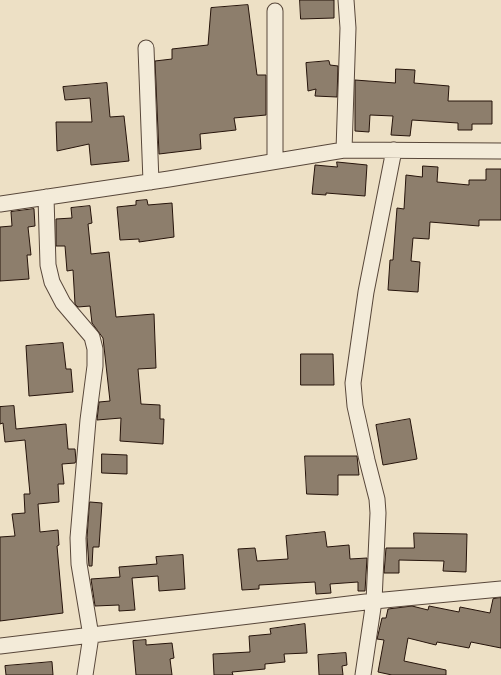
<!DOCTYPE html>
<style>
body{margin:0}
canvas{display:block;background:#ede0c5}
</style>
<canvas width="501" height="675"></canvas>
<script>
const g = document.querySelector('canvas').getContext('2d');
g.lineJoin = 'round';
function fill(path, color) {
  g.fillStyle = color;
  g.fill(path, 'evenodd');
}
function strokePath(path, color, width, dash) {
  g.strokeStyle = color;
  g.lineWidth = width;
  g.lineCap = dash ? 'butt' : 'round';
  g.setLineDash(dash || []);
  g.stroke(path);
}
const building = new Path2D(`
 M 300,0 L 334,0 L 334,18 L 301,19 Z
 M 248,5 L 257,75 L 266,75 L 266,115 L 234,118 L 236,130 L 200,134 L 201,149 L 159,154 L 155,61 L 172,59 L 172,49 L 208,45 L 211,8 Z
 M 329,61 L 330,65 L 338,66 L 337,97 L 315,96 L 316,89 L 308,91 L 306,63 Z
 M 396,69 L 415,70 L 414,83 L 449,86 L 448,101 L 492,101 L 492,124 L 472,124 L 472,130 L 458,130 L 458,123 L 412,120 L 410,136 L 391,135 L 393,116 L 370,115 L 369,132 L 355,131 L 355,80 L 395,83 Z
 M 107,83 L 110,117 L 124,116 L 129,161 L 91,165 L 89,144 L 57,151 L 56,122 L 92,122 L 90,98 L 65,100 L 63,87 Z
 M 337,162 L 367,165 L 365,196 L 326,193 L 326,195 L 312,194 L 315,165 L 337,167 Z
 M 423,166 L 438,167 L 437,182 L 469,185 L 469,180 L 486,180 L 486,169 L 501,169 L 501,220 L 479,220 L 479,226 L 430,222 L 429,239 L 413,238 L 411,261 L 420,262 L 418,292 L 388,290 L 390,260 L 393,260 L 397,208 L 404,209 L 406,175 L 422,177 Z
 M 147,200 L 148,205 L 172,203 L 174,237 L 139,242 L 139,239 L 120,240 L 117,207 L 136,205 L 136,201 Z
 M 90,206 L 92,223 L 88,224 L 91,254 L 109,252 L 116,317 L 154,314 L 156,368 L 138,369 L 141,404 L 160,405 L 160,419 L 164,419 L 163,444 L 120,441 L 121,418 L 97,420 L 99,402 L 110,401 L 103,338 L 92,323 L 90,306 L 78,307 L 75,304 L 73,270 L 67,271 L 65,246 L 56,246 L 56,219 L 72,218 L 71,208 Z
 M 34,209 L 35,226 L 28,227 L 31,255 L 27,255 L 29,279 L 0,281 L 0,227 L 12,226 L 11,212 Z
 M 63,343 L 66,369 L 71,369 L 73,392 L 29,396 L 26,346 Z
 M 301,354 L 333,354 L 334,385 L 301,385 Z
 M 14,406 L 16,429 L 66,424 L 68,449 L 75,449 L 76,461 L 75,463 L 62,464 L 64,484 L 58,484 L 59,502 L 38,504 L 40,532 L 58,530 L 59,545 L 57,546 L 63,613 L 0,621 L 0,537 L 15,536 L 12,514 L 25,513 L 24,494 L 30,494 L 25,440 L 5,442 L 3,423 L 0,424 L 0,407 Z
 M 410,419 L 417,459 L 383,465 L 376,425 Z
 M 102,454 L 127,455 L 127,474 L 102,473 Z
 M 305,456 L 357,456 L 359,475 L 338,475 L 338,495 L 307,494 Z
 M 90,502 L 102,503 L 99,547 L 93,547 L 92,566 L 89,566 L 87,538 Z
 M 325,532 L 327,547 L 349,545 L 350,559 L 367,558 L 365,591 L 358,591 L 358,582 L 330,584 L 331,593 L 316,594 L 315,582 L 259,585 L 259,589 L 242,590 L 238,549 L 255,548 L 257,561 L 288,559 L 286,536 Z
 M 414,533 L 467,534 L 466,572 L 443,571 L 444,561 L 399,560 L 399,573 L 384,573 L 386,548 L 414,548 Z
 M 183,555 L 185,589 L 159,591 L 158,576 L 132,578 L 135,610 L 119,611 L 119,605 L 95,606 L 91,579 L 120,577 L 119,567 L 157,564 L 156,557 Z
 M 501,598 L 501,648 L 471,642 L 469,648 L 437,642 L 436,645 L 408,638 L 404,661 L 446,670 L 446,675 L 392,675 L 378,672 L 384,640 L 377,639 L 378,635 L 382,618 L 386,618 L 388,609 L 412,606 L 428,610 L 429,606 L 459,612 L 460,607 L 490,613 L 493,599 Z
 M 305,624 L 307,653 L 284,654 L 285,662 L 265,664 L 265,669 L 232,672 L 233,675 L 214,675 L 213,654 L 250,652 L 249,636 L 271,634 L 270,629 Z
 M 146,640 L 146,645 L 172,643 L 174,658 L 170,659 L 172,675 L 136,675 L 133,641 Z
 M 346,653 L 347,665 L 342,666 L 343,675 L 319,675 L 318,655 Z
 M 52,662 L 53,675 L 6,675 L 5,666 Z`);
fill(building, '#8d7e6c');
strokePath(building, '#26140b', 1);
const minor = new Path2D(`
 M 275,11 L 275,160
 M 146,48 L 151,182
 M 344,150 L 348,28 L 346,0
 M 46,197 L 48,265 L 52,282 L 63,303 L 92,337 L 95,349 L 95,366 L 88,420 L 78,538 L 79,564 L 91,636 L 85,675
 M 0,204 L 169,179 L 344,150 L 501,151
 M 0,646 L 374,601 L 501,589
 M 363,675 L 374,601 L 378,513 L 377,499 L 367,460 L 355,406 L 353,383 L 366,292 L 394,150`);
strokePath(minor, '#58473a', 17);
strokePath(minor, '#f3ebd9', 15);
</script>
